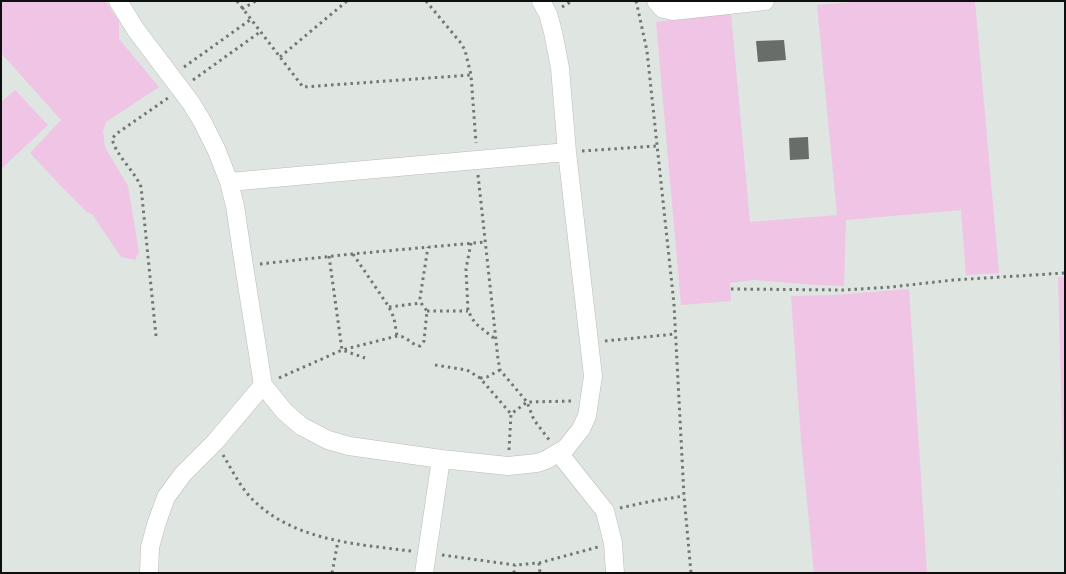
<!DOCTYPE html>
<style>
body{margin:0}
#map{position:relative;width:1066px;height:574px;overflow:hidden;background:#dfe5e1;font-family:Barlow,sans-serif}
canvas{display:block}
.frame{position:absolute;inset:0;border:2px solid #0e100f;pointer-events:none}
</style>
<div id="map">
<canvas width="1066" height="574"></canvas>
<div class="frame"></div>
</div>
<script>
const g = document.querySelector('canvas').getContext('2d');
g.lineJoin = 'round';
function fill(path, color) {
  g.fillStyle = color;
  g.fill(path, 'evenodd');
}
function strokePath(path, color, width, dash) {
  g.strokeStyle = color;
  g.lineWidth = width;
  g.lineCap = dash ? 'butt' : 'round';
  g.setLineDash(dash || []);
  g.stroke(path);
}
fill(new Path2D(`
 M 1,1 L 105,1 L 119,21 L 119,39 L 159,87 L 106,122 L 103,131 L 105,147 L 128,186 L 139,252 L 135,260 L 121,257 L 92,214 L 87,212 L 58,183 L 30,153 L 61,120 L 1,53 Z
 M 863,1 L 975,1 L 999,273 L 966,275 L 961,210 L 846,220 L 844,286 L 817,285 L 754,280 L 730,283 L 731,301 L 681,305 L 656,22 L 731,13 L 750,222 L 837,215 L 817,5 Z
 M 15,90 L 48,125 L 1,169 L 1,102 Z
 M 1058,277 L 1065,277 L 1065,534 Z
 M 909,289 L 927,573 L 814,573 L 801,440 L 791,296 L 834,295 Z`), '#f0c4e5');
fill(new Path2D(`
 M 784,40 L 786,60 L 758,62 L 756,41 Z
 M 808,137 L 809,159 L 790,160 L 789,138 Z`), '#686d6a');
const minor = new Path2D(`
 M 118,1 L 136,30 L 191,103 L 202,121 L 217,151 L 229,182 L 235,206 L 244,266 L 263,385 L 284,411 L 301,426 L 328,440 L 349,446 L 441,459 L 508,466 L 537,463 L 546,460 L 566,448 L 581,429 L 587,416 L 593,376 L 567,152 L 560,68 L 553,32 L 548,14 L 541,1
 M 656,1 L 663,9 L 673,11 L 765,1
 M 229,182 L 567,152
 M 559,453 L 605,511 L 613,543 L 615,573
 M 149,573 L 150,547 L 157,522 L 166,497 L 183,474 L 215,442 L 263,385
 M 424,573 L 441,459`);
strokePath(minor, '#b8bdba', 19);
strokePath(new Path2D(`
 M 237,1 L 303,87 L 471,75
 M 426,1 L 460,42 L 465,50 L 471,75 L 476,143
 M 636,1 L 639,14 L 647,51 L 674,304 L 684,496 L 691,573
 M 562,7 L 572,1
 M 242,9 L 256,1
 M 280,57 L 347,1
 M 184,67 L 250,20
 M 193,80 L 260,32
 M 582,151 L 656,146
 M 478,175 L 498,359 L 500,370 L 527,402 L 534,420 L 550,441
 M 471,243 L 466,269 L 468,311 L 475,323 L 495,339
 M 353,254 L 389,307 L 394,318 L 397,336
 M 329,256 L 342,350 L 365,358
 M 260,264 L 352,254 L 485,242
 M 731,289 L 843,290 L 892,287 L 953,280 L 1065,273
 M 389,307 L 421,303
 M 427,311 L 468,311
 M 156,336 L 141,187 C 134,170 117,157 112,139 L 116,134 L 168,98
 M 605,341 L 675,334
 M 435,365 L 467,370 L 480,378 L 511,414
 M 279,378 L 342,350 L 397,336 C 408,336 409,344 420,346 L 424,341 L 427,311 L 421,303 L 420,298 L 428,247
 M 480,378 L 487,377 L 500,370
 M 509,450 L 511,414 L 527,402 L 574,401
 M 223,455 C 232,470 241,488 253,500 C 295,541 356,544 411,551
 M 620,508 L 652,501 L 684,496
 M 442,555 L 515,565 L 539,563 L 598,547
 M 539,563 L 540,573
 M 332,573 L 338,541
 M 514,573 L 515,565`), '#727673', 3, [2.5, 4]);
strokePath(minor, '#fff', 18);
</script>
